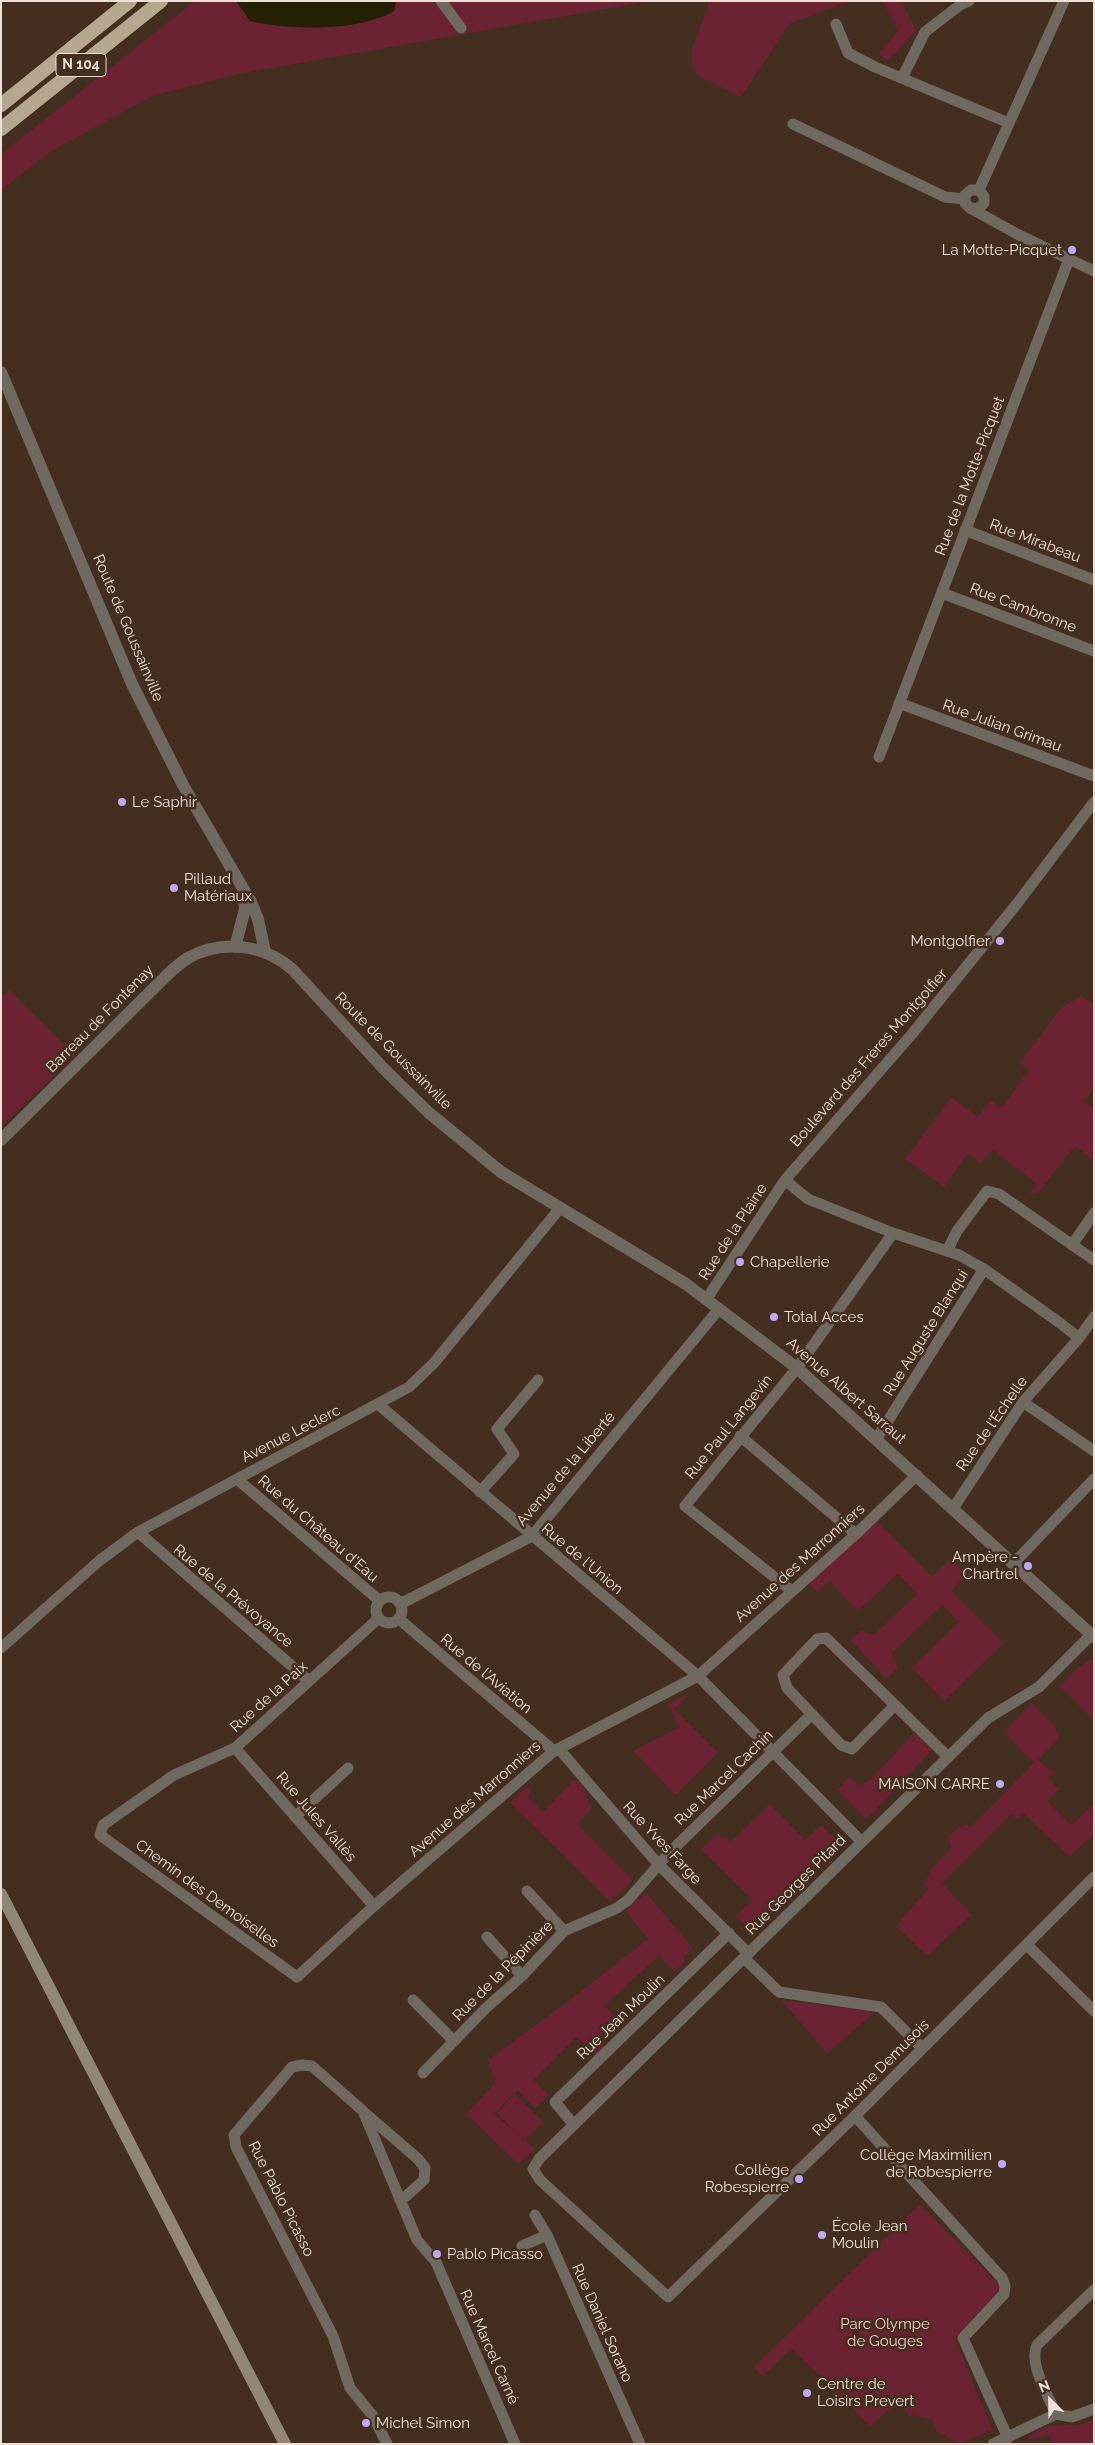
<!DOCTYPE html>
<meta charset="utf-8">
<style>
body{margin:0}
#map{position:relative;width:1095px;height:2445px;overflow:hidden;background:#432e1f;font-family:Raleway,sans-serif}
canvas{display:block}
.frame{position:absolute;inset:0;border:2px solid #eee0d6;pointer-events:none}
.north{position:absolute;left:1025px;top:2375px;width:50px;height:50px;-webkit-text-stroke:4px #432e1f;paint-order:stroke;rotate:337deg;font-size:14px;font-weight:700;line-height:20px;text-align:center;color:#eee0d6}
.north::after{content:'';display:block;margin:auto;width:18px;height:22px;background:#eee0d6;clip-path:polygon(50% 0,100% 100%,50% 72%,0 100%)}
</style>
<div id="map">
<canvas width="1095" height="2445"></canvas>
<div class="frame"></div>
<div class="north">N</div>
</div>
<script>
const g = document.querySelector('canvas').getContext('2d');
g.lineJoin = 'round';
function fill(path, color) {
  g.fillStyle = color;
  g.fill(path, 'evenodd');
}
function strokePath(path, color, width, dash) {
  g.strokeStyle = color;
  g.lineWidth = width;
  g.lineCap = dash ? 'butt' : 'round';
  g.setLineDash(dash || []);
  g.stroke(path);
}
function label(font, color, halo, rows, align = 'center') {
  g.font = font + ' Raleway,sans-serif';
  g.lineWidth = 5;
  g.setLineDash([]);
  g.textBaseline = 'middle';
  g.strokeStyle = halo;
  g.fillStyle = color;
  for (const [text, x, y, turn = 0] of rows) {
    g.save();
    g.translate(x, y);
    g.rotate((+turn || 0) * Math.PI / 180);
    g.textAlign = isNaN(turn) ? turn : align;
    if (halo) g.strokeText(text, 0, 0);
    g.fillText(text, 0, 0);
    g.restore();
  }
}
fill(new Path2D(`
 M 195,1 L 236,1 L 250,21 C 290,30 358,32 394,11 L 396,1 L 650,1 L 238,74 L 152,96 L 50,152 L 1,190 L 1,154 Z
 M 709,1 L 850,1 L 789,24 L 741,97 L 702,78 C 677,60 705,23 709,1 Z
 M 883,1 L 901,1 L 916,30 L 888,61 L 878,54 L 898,31 Z
 M 9,990 L 75,1055 L 1,1127 L 1,998 Z
 M 1081,996 L 1094,1005 L 1094,1088 L 1084,1101 L 1094,1109 L 1094,1160 L 1075,1146 L 1036,1195 L 1030,1193 L 1037,1184 L 993,1150 L 981,1164 L 968,1154 L 944,1187 L 905,1159 L 951,1097 L 978,1117 L 991,1100 L 1001,1108 L 1029,1070 L 1020,1063 L 1061,1008 Z
 M 876,1520 L 932,1577 L 951,1558 L 967,1575 L 951,1591 L 1004,1643 L 944,1701 L 912,1668 L 959,1622 L 942,1605 L 892,1653 L 898,1668 L 886,1679 L 851,1640 L 861,1630 L 874,1635 L 917,1594 L 898,1574 L 858,1611 L 829,1581 L 817,1592 L 809,1584 Z
 M 1090,1660 L 1094,1660 L 1094,1720 L 1060,1686 L 1076,1669 Z
 M 691,1692 L 674,1709 L 718,1753 L 676,1795 L 633,1751 L 679,1727 L 667,1705 Z
 M 1032,1704 L 1055,1727 L 1059,1739 L 1038,1760 L 1053,1772 L 1048,1778 L 1059,1789 L 1047,1801 L 1071,1825 L 1094,1804 L 1094,1834 L 1069,1857 L 1022,1812 L 1018,1820 L 1011,1814 L 942,1883 L 971,1915 L 927,1956 L 896,1926 L 928,1889 L 924,1885 L 932,1868 L 951,1849 L 948,1835 L 966,1824 L 971,1827 L 1034,1763 L 1004,1732 Z
 M 914,1733 L 932,1750 L 867,1819 L 837,1790 L 849,1777 L 859,1786 L 870,1780 Z
 M 574,1780 L 579,1781 L 584,1787 L 591,1810 L 577,1824 L 632,1880 L 611,1902 L 510,1803 L 526,1786 L 531,1791 L 528,1798 L 543,1812 Z
 M 770,1804 L 805,1840 L 821,1825 L 842,1846 L 752,1933 L 736,1916 L 752,1900 L 701,1849 L 717,1834 L 722,1839 L 725,1836 L 731,1842 Z
 M 646,1893 L 693,1948 L 683,1957 L 685,1962 L 674,1972 L 659,1956 L 605,2005 L 623,2025 L 613,2034 L 603,2034 L 603,2049 L 596,2056 L 576,2037 L 534,2080 L 549,2095 L 535,2109 L 517,2090 L 494,2114 L 535,2149 L 518,2164 L 466,2114 L 495,2083 L 488,2060 L 570,2000 L 648,1939 L 625,1910 Z
 M 781,2000 L 868,2011 L 873,2014 L 827,2053 Z
 M 515,2094 L 543,2122 L 524,2141 L 497,2113 Z
 M 920,2204 L 1004,2290 L 955,2338 L 992,2430 L 960,2444 L 937,2432 L 932,2420 L 914,2415 L 909,2417 L 901,2399 L 870,2426 L 791,2348 L 763,2376 L 754,2367 Z
 M 1094,2420 L 1094,2444 L 1053,2444 L 1049,2435 L 1027,2440 C 1046,2416 1070,2432 1094,2420 Z`), '#6b2233');
fill(new Path2D(`
 M 236,1 L 396,1 L 396,2 L 394,11 C 358,32 290,30 250,21 Z`), '#232003');
strokePath(new Path2D(`
 M 441,1 L 461,28
 M 836,24 L 848,53 L 875,67 L 1009,123
 M 902,78 L 925,32 L 960,5 L 969,1
 M 793,124 L 945,197 L 964,199
 M 979,190 L 1064,1
 M 970,208 L 978,209 L 984,203 L 984,196 L 979,190 L 971,190 L 965,195 L 965,203 L 970,208 L 1019,235 L 1094,271
 M 965,530 L 1094,580
 M 942,593 L 1094,651
 M 899,703 L 1094,776
 M 879,757 L 1069,259
 M 785,1180 L 808,1199 L 893,1233 L 959,1255 L 984,1269 L 1060,1323 L 1079,1338
 M 1072,1245 L 1094,1213
 M 947,1251 L 957,1231 L 987,1191 L 999,1194 L 1094,1260
 M 706,1300 L 785,1180 L 912,1034 L 1016,905 L 1094,802
 M 1023,1402 L 1094,1451
 M 379,1405 L 698,1676 L 861,1841
 M 740,1436 L 856,1534
 M 877,1438 L 984,1269
 M 237,1479 L 380,1601
 M 480,1492 L 514,1454 L 497,1429 L 538,1380
 M 954,1507 L 1023,1402 L 1079,1338 L 1094,1317
 M 138,1532 L 309,1681
 M 1014,1563 L 1094,1479
 M 792,1591 L 685,1506 L 797,1368 L 893,1233
 M376 1610a13 13 0 1 1 26 0a13 13 0 1 1-26 0Z
 M 399,1602 L 406,1601 L 532,1536 L 719,1309
 M 379,1618 L 235,1748 L 174,1775 L 103,1825 L 100,1835 L 297,1977 L 374,1906 L 554,1751 L 698,1676 L 856,1534 L 917,1475
 M 399,1619 L 554,1751
 M 1091,1635 L 1039,1687 L 988,1718 L 539,2159 L 533,2169 L 540,2180 L 668,2297 L 855,2116 L 1094,1877
 M 826,1638 L 895,1705 L 852,1749 L 841,1745 L 787,1688 L 783,1675 L 817,1639 Z
 M 1,1648 L 99,1561 L 138,1532 L 409,1387 L 434,1363 L 560,1208
 M 895,1705 L 948,1757
 M 235,1748 L 374,1906
 M 559,1749 L 658,1864 L 748,1953
 M 295,1817 L 348,1768
 M 527,1891 L 564,1931
 M 487,1937 L 522,1976
 M 1027,1945 L 1094,2011
 M 745,1959 L 779,1992 L 881,2007 L 922,2048
 M 413,2000 L 454,2041
 M 423,2073 L 486,2008 L 522,1976 L 564,1931 L 617,1908 L 628,1900 L 668,1854 L 812,1714
 M 366,2114 L 418,2159 L 425,2168 L 424,2180 L 405,2197 L 399,2198
 M 855,2116 L 1002,2278 L 1005,2286 L 1004,2294 L 963,2338 L 1008,2438
 M 574,2125 L 555,2102 L 729,1933
 M 535,2215 L 547,2235 L 640,2444
 M 522,2246 L 547,2235
 M 1056,2414 C 1049,2397 1028,2363 1037,2345 L 1094,2290
 M 387,2444 L 373,2416 L 350,2388 L 333,2336 L 236,2147 L 234,2135 L 292,2067 L 303,2065 L 312,2066 L 363,2111 L 417,2240 L 436,2262 L 515,2444
 M 993,2444 L 1056,2414 L 1072,2417 L 1094,2409`), '#70695f', 11);
strokePath(new Path2D(`
 M 1,372 L 132,684 L 183,785 L 251,902 L 258,919 L 265,952
 M 235,947 L 245,909 L 243,891
 M 1,1140 L 161,981 C 169,973 178,964 188,958 C 222,939 264,944 293,970 L 384,1069 L 428,1112 L 501,1172 L 686,1284 L 797,1368 L 1094,1637`), '#70695f', 12);
strokePath(new Path2D(`
 M 1,1894 L 285,2444`), '#918776', 12);
strokePath(new Path2D(`
 M 1,105 L 130,1
 M 1,129 L 161,1`), '#b6a890', 14);
for (const [x, y, r, color] of [
 [1072,250,5,"#c1a8f3"],
 [122,802,5,"#c1a8f3"],
 [174,888,5,"#c1a8f3"],
 [1000,941,5,"#c1a8f3"],
 [740,1262,5,"#c1a8f3"],
 [774,1317,5,"#c1a8f3"],
 [1028,1566,5,"#c1a8f3"],
 [1000,1784,5,"#c1a8f3"],
 [1002,2164,5,"#c1a8f3"],
 [799,2179,5,"#c1a8f3"],
 [822,2235,5,"#c1a8f3"],
 [437,2254,5,"#c1a8f3"],
 [807,2393,5,"#c1a8f3"],
 [366,2423,5,"#c1a8f3"]
]) {
  const dot = new Path2D();
  dot.arc(x, y, r, 0, 2 * Math.PI);
  g.fillStyle = color;
  g.fill(dot);
  strokePath(dot, '#432e1f', 2);
}
for (const [x, y, w] of [
 [81,65,50]
]) {
  const box = new Path2D();
  box.roundRect(x - w / 2, y - 11.5, w, 23, 4);
  g.fillStyle = '#432e1f';
  g.fill(box);
  strokePath(box, '#eee0d6', 1);
}
label('bold 14px', '#eee0d6', null, [
 ["N 104",81,65]
]);
label('15px', '#eee0d6', '#432e1f', [
 ["La Motte-Picquet",1062,250,"right"],
 ["Le Saphir",132,802],
 ["Pillaud",184,879],
 ["Matériaux",184,896],
 ["Montgolfier",990,941,"right"],
 ["Chapellerie",750,1262],
 ["Total Acces",784,1317],
 ["Ampère -",1018,1557,"right"],
 ["Chartrel",1018,1574,"right"],
 ["MAISON CARRE",990,1784,"right"],
 ["Collège Maximilien",992,2155,"right"],
 ["de Robespierre",992,2172,"right"],
 ["Collège",789,2170,"right"],
 ["Robespierre",789,2187,"right"],
 ["École Jean",832,2226],
 ["Moulin",832,2243],
 ["Pablo Picasso",447,2254],
 ["Centre de",817,2384],
 ["Loisirs Prevert",817,2401],
 ["Michel Simon",376,2423]
], 'left');
label('15px', '#eee0d6', '#432e1f', [
 ["Rue de la Motte-Picquet",970,476,-69],
 ["Rue Mirabeau",1035,541,21],
 ["Rue Cambronne",1023,608,21],
 ["Route de Goussainville",128,628,67],
 ["Rue Julian Grimau",1002,726,20],
 ["Barreau de Fontenay",100,1019,-45],
 ["Route de Goussainville",393,1051,45],
 ["Boulevard des Frères Montgolfier",869,1058,-49],
 ["Rue de la Plaine",733,1232,-57],
 ["Rue Auguste Blanqui",926,1333,-58],
 ["Avenue Albert Sarraut",846,1391,41],
 ["Rue de l'Échelle",992,1424,-55],
 ["Rue Paul Langevin",729,1427,-51],
 ["Avenue Leclerc",291,1434,-27],
 ["Avenue de la Liberté",566,1469,-50],
 ["Rue du Château d'Eau",318,1529,41],
 ["Rue de l'Union",582,1559,40],
 ["Avenue des Marronniers",800,1563,-42],
 ["Rue de la Prévoyance",233,1596,40],
 ["Rue de l'Aviation",486,1674,40],
 ["Rue de la Paix",269,1697,-42],
 ["Rue Marcel Cachin",724,1778,-44],
 ["Avenue des Marronniers",475,1799,-41],
 ["Rue Jules Vallès",316,1817,49],
 ["Rue Yves Farge",662,1843,47],
 ["Rue Georges Pitard",796,1885,-45],
 ["Chemin des Demoiselles",207,1894,36],
 ["Rue de la Pépinière",503,1971,-45],
 ["Rue Jean Moulin",621,2017,-44],
 ["Rue Antoine Demusois",871,2078,-45],
 ["Rue Pablo Picasso",281,2199,63],
 ["Rue Daniel Sorano",602,2323,66],
 ["Rue Marcel Carné",489,2347,66]
]);
label('15px', '#f9c7cd', '#432e1f', [
 ["Parc Olympe",885,2324],
 ["de Gouges",885,2341]
]);
</script>
